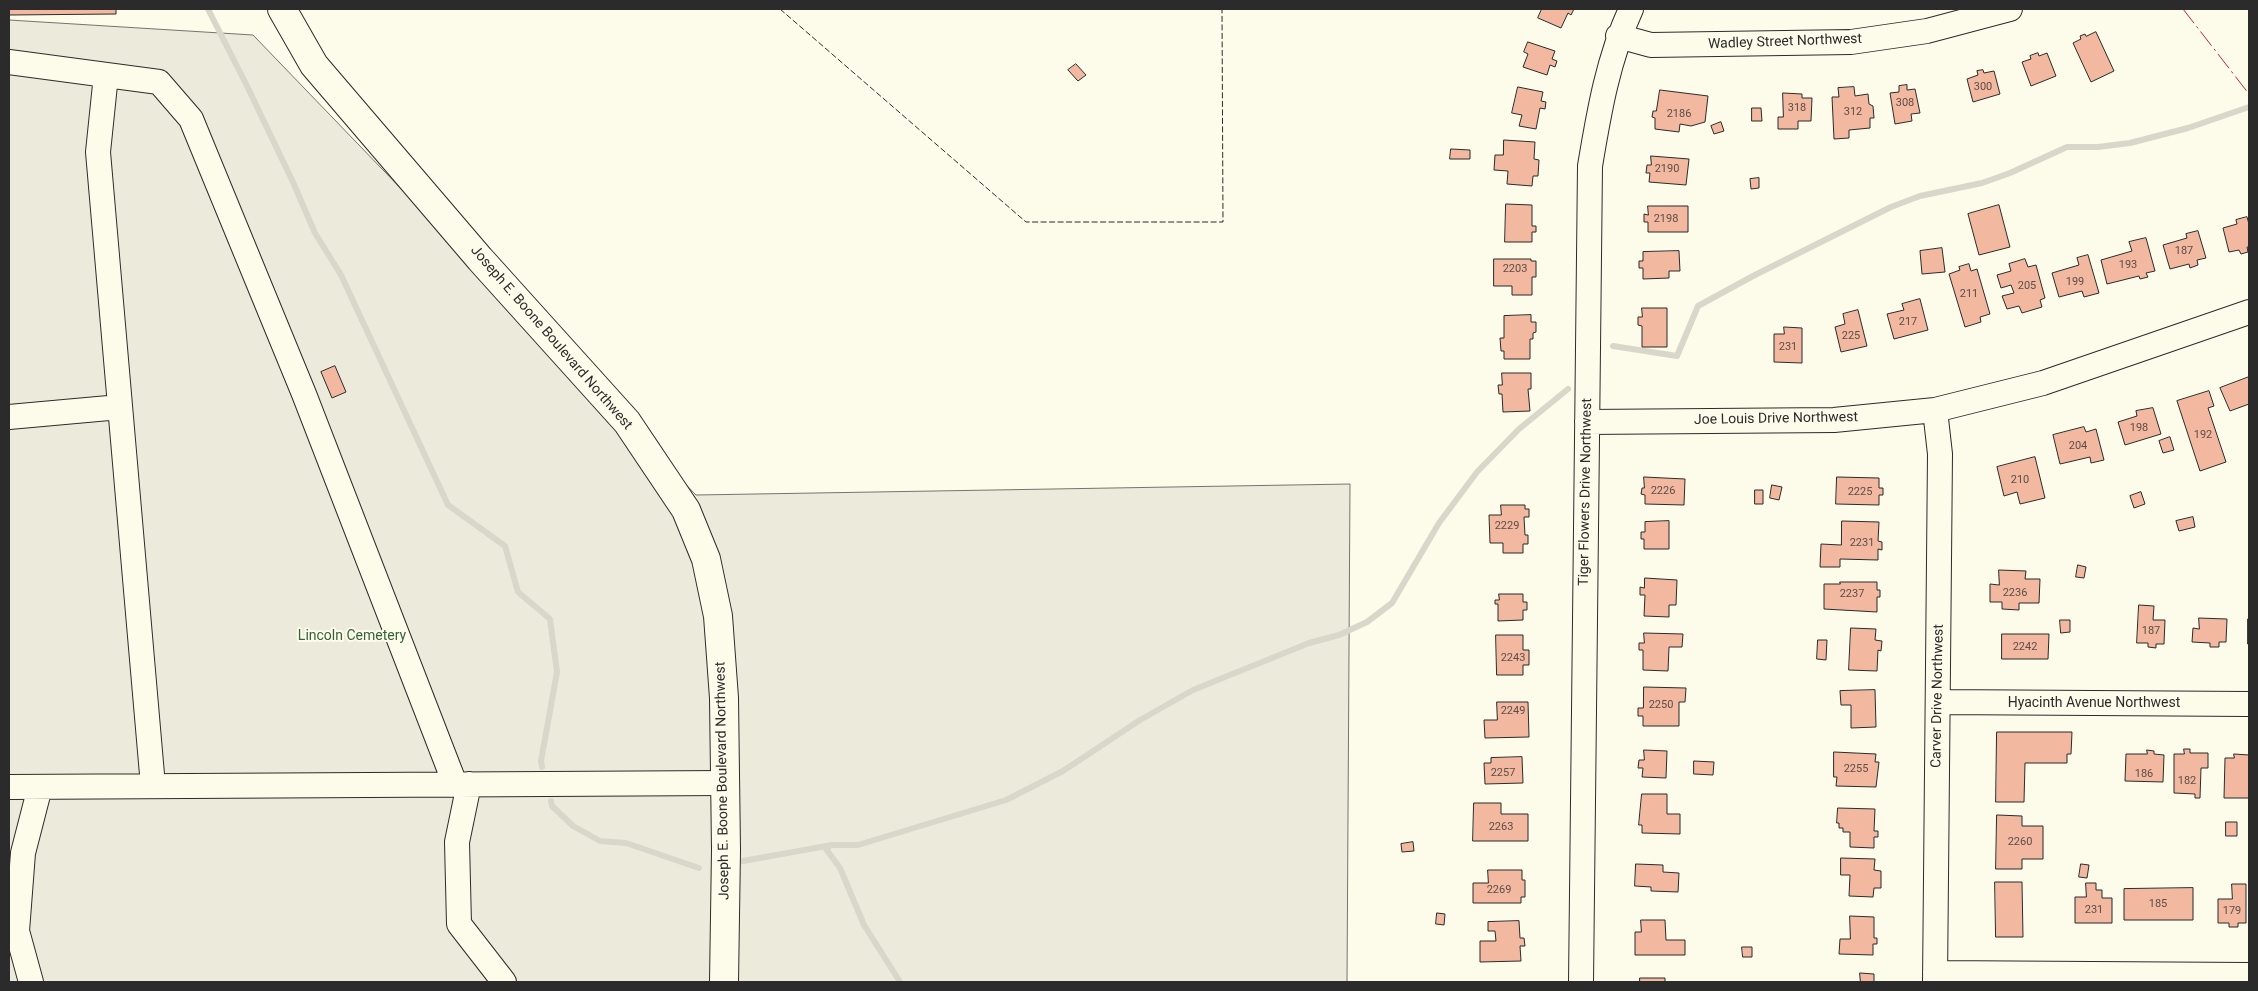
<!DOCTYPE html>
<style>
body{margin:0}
#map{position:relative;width:2258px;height:991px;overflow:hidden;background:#fdfbea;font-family:Roboto,sans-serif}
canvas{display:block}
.frame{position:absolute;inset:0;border:10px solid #2b2b2b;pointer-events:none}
</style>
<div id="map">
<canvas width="2258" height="991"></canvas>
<div class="frame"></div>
</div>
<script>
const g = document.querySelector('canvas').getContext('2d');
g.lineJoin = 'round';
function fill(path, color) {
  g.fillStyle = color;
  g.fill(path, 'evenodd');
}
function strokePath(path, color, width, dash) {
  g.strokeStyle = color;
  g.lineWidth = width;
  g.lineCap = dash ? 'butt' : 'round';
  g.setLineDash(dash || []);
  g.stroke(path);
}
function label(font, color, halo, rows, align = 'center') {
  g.font = font + ' Roboto,sans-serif';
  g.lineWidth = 4;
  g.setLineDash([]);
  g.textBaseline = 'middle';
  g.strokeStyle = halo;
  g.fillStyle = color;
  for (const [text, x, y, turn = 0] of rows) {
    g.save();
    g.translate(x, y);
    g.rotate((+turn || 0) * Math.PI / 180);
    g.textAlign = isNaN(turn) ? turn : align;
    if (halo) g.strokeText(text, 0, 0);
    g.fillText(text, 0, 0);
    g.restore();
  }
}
const green = new Path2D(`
 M 9,20 L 253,35 L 696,495 L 1350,484 L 1347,982 L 9,982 Z`);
fill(green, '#ecebdb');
strokePath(green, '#74746e', 1);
strokePath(new Path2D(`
 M 208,9 L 247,86 L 292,180 L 315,233 L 341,275 L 448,505 L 505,546 L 518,592 L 550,619 L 557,672 L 541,761 L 542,767
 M 1613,346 L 1677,356 L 1698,306 L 1753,276 L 1891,207 L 1920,196 L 1982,183 L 2010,173 L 2067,147 L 2098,147 L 2130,143 L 2188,128 L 2249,107
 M 551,801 L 552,806 L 573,826 L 600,841 L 626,843 L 699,868
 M 831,845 L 826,849 L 840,868 L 864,925 L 900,982
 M 743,861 L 832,845 L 858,845 L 1006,800 L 1063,771 L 1140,720 L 1193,690 L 1309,643 L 1339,635 L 1367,622 L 1392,603 L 1439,523 L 1477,472 L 1519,429 L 1568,389`), '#d8d7c9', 6);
const building = new Path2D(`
 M 9,9 L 116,9 L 116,14 L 9,15 Z
 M 1542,9 L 1574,9 L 1571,15 L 1568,13 L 1561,28 L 1538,18 Z
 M 2096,32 L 2114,71 L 2091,82 L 2073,43 L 2081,39 L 2080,36 L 2085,34 L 2086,36 Z
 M 1528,42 L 1555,51 L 1552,59 L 1557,61 L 1555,67 L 1550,65 L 1547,75 L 1523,67 L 1528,54 L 1524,52 Z
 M 2038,53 L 2039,56 L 2047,53 L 2056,76 L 2031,86 L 2022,62 L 2031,59 L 2030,56 Z
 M 1076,64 L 1086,75 L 1078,81 L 1068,70 Z
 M 1983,70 L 1984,73 L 1994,71 L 2000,94 L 1973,102 L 1967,79 L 1978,75 L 1977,71 Z
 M 1907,85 L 1907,90 L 1915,89 L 1920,113 L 1911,114 L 1912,121 L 1895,124 L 1890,93 L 1899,92 L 1899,86 Z
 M 1518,87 L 1543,92 L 1541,101 L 1546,102 L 1545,109 L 1540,108 L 1536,129 L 1519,126 L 1522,115 L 1512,113 Z
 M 1854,87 L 1855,96 L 1868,94 L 1869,104 L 1873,106 L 1874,118 L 1870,118 L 1870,128 L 1849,130 L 1849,138 L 1834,139 L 1832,97 L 1839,97 L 1838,88 Z
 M 1660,90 L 1708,96 L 1705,122 L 1691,126 L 1680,124 L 1679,132 L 1655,129 L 1655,118 L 1652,117 L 1653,111 L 1656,111 Z
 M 1783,93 L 1802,94 L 1802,98 L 1812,98 L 1811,121 L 1798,121 L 1798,129 L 1778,129 L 1778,117 L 1783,117 Z
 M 1752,108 L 1761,108 L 1762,121 L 1752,121 Z
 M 1721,122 L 1724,131 L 1714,134 L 1711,126 Z
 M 1504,140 L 1535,142 L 1534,159 L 1539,160 L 1538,176 L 1533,176 L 1532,186 L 1507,184 L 1508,171 L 1494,170 L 1495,155 L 1503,155 Z
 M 1451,149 L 1470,150 L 1470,159 L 1450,159 Z
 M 1651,156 L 1689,159 L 1686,185 L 1649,182 L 1650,173 L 1646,173 L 1647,165 L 1651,165 Z
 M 1759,178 L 1759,188 L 1751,189 L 1750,179 Z
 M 1506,204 L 1532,205 L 1532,226 L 1536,226 L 1536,232 L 1532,232 L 1532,242 L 1505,242 Z
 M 1999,205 L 2010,247 L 1979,255 L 1968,214 Z
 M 1648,206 L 1688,206 L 1688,232 L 1648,232 L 1648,222 L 1644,222 L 1644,214 L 1648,215 Z
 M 2247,217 L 2249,224 L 2249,247 L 2247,247 L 2248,252 L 2241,254 L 2239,250 L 2229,252 L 2223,228 L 2237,224 L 2236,220 Z
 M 2198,231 L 2206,258 L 2197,260 L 2198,265 L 2190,268 L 2189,264 L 2170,269 L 2163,245 L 2187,238 L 2186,234 Z
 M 2146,238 L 2155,271 L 2146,273 L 2148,277 L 2140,279 L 2139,276 L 2107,284 L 2101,260 L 2132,251 L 2129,242 Z
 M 1942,248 L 1945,272 L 1922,274 L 1920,251 Z
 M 1679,251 L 1680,271 L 1669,271 L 1669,278 L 1643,279 L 1643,268 L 1639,268 L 1639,261 L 1643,261 L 1643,252 Z
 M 2088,255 L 2099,293 L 2084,297 L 2082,291 L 2059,297 L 2052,273 L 2079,265 L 2077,258 Z
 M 1494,259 L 1531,259 L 1531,261 L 1536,261 L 1536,277 L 1532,277 L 1532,295 L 1512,295 L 1512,286 L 1494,286 Z
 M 2025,259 L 2028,267 L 2036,265 L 2045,298 L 2040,300 L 2042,307 L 2022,313 L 2019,306 L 2007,309 L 2002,296 L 2014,293 L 2011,285 L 2001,288 L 1997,275 L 2011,271 L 2009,264 Z
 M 1969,264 L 1971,271 L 1977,269 L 1990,314 L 1980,317 L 1981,322 L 1965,327 L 1949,274 L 1960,270 L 1959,267 Z
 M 1920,299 L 1928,330 L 1894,339 L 1887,314 L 1904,310 L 1902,304 Z
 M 1642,308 L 1667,308 L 1667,347 L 1642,347 L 1642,326 L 1638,325 L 1638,317 L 1642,317 Z
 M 1858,310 L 1867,346 L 1841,352 L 1835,327 L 1845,324 L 1843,314 Z
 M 1531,315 L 1531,322 L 1536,322 L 1536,332 L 1533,333 L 1533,339 L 1530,339 L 1530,359 L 1504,359 L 1504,351 L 1501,351 L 1500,338 L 1504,338 L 1504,316 Z
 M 1784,327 L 1802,328 L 1802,363 L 1774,362 L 1774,334 L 1784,334 Z
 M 335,366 L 346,392 L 332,398 L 321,372 Z
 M 1502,373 L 1531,373 L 1531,389 L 1528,389 L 1530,411 L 1503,412 L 1502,394 L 1499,394 L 1498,385 L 1502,385 Z
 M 2249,377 L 2249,404 L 2230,411 L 2220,388 Z
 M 2209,391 L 2214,406 L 2208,408 L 2226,462 L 2200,471 L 2177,401 Z
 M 2153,408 L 2161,434 L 2125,445 L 2118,422 L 2137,416 L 2136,411 Z
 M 2084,427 L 2086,432 L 2096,429 L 2104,460 L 2091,463 L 2090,457 L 2060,464 L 2053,435 Z
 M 2170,437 L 2174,450 L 2163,453 L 2159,441 Z
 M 2035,457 L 2045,498 L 2020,504 L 2017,492 L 2004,496 L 1997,467 Z
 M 1644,477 L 1685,479 L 1684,505 L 1645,504 L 1645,495 L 1641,494 L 1642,488 L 1644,488 Z
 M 1837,477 L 1879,478 L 1879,488 L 1883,488 L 1883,495 L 1879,495 L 1879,505 L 1836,504 Z
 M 1772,485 L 1782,487 L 1779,500 L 1770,498 Z
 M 1755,490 L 1763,490 L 1763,504 L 1755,504 Z
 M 2141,492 L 2145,504 L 2134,508 L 2130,496 Z
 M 1501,505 L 1525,505 L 1525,509 L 1529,509 L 1529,517 L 1524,517 L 1525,535 L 1528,535 L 1528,544 L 1523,544 L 1523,553 L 1503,553 L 1503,543 L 1490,543 L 1489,515 L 1501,515 Z
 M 2193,517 L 2195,527 L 2179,531 L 2176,521 Z
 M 1669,521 L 1669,549 L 1644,549 L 1644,539 L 1641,539 L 1641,532 L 1645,532 L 1645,522 Z
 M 1842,521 L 1879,522 L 1878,541 L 1882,542 L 1882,550 L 1878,549 L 1878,560 L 1840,559 L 1840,567 L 1820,567 L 1821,544 L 1841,545 Z
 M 2078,565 L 2086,567 L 2084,578 L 2076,577 Z
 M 1999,570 L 2026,571 L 2025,579 L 2040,579 L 2039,603 L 2019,603 L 2019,610 L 2002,609 L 2002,602 L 1990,602 L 1990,584 L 1999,585 Z
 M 1645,578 L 1677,580 L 1676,605 L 1669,605 L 1669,617 L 1644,616 L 1645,595 L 1640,595 L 1640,587 L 1644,588 Z
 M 1840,582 L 1877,582 L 1877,590 L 1880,590 L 1880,597 L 1877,597 L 1877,612 L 1824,609 L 1824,584 L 1840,584 Z
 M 1499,594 L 1523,594 L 1523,602 L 1527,602 L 1527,610 L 1523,610 L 1523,620 L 1498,621 L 1498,604 L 1495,604 L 1495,600 L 1499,600 Z
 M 2139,605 L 2154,606 L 2153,620 L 2165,620 L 2164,644 L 2156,644 L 2156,648 L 2148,647 L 2148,643 L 2137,643 Z
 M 2199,618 L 2227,619 L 2226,642 L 2219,642 L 2219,647 L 2210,647 L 2210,643 L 2192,642 L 2193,628 L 2199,629 Z
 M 2248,619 L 2249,619 L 2249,644 L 2248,644 Z
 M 2060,620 L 2070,620 L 2070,632 L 2061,633 Z
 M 1851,628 L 1876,629 L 1875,640 L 1882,641 L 1881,651 L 1878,650 L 1877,671 L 1849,670 Z
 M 1644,633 L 1683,634 L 1682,647 L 1669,647 L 1668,671 L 1643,670 L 1643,650 L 1639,650 L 1639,643 L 1644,643 Z
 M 2002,634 L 2049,634 L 2048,659 L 2002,659 Z
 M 1496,635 L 1523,635 L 1523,650 L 1529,650 L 1529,665 L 1523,665 L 1523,675 L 1497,675 Z
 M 1818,640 L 1827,640 L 1826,660 L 1817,659 Z
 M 1644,687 L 1686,688 L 1685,702 L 1679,702 L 1679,726 L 1643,726 L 1643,716 L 1638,716 L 1638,708 L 1643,708 Z
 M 1875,690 L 1876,727 L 1851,728 L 1851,705 L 1841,705 L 1840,691 Z
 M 1497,702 L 1528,702 L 1529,737 L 1485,738 L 1484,720 L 1497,720 Z
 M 1997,732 L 2072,732 L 2071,754 L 2067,754 L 2067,763 L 2025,763 L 2024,802 L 1996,802 Z
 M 2184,749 L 2190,749 L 2190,753 L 2208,753 L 2208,768 L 2201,768 L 2200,798 L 2195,798 L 2195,794 L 2174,793 L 2174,754 L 2184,754 Z
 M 1644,750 L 1667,751 L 1666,778 L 1642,777 L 1643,768 L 1638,768 L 1639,760 L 1644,760 Z
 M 2147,750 L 2154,751 L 2154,754 L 2164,755 L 2163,782 L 2125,781 L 2126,754 L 2147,754 Z
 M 1834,752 L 1876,754 L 1875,762 L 1879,762 L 1876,787 L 1836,786 L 1837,777 L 1834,777 Z
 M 2234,754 L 2249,755 L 2249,798 L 2224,798 L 2225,758 L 2234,758 Z
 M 1522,757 L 1523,783 L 1485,784 L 1484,763 L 1491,763 L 1491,758 Z
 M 1694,761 L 1714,762 L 1713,775 L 1694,774 Z
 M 1642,794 L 1667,794 L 1667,814 L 1680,814 L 1680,834 L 1642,833 L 1642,825 L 1639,825 Z
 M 1474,803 L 1501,803 L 1501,814 L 1528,814 L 1528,841 L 1473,841 Z
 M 1838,808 L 1875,809 L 1874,831 L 1878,831 L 1878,837 L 1874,837 L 1874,848 L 1850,847 L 1850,832 L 1843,832 L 1843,828 L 1839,828 L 1839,823 L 1837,823 Z
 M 1997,815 L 2022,816 L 2022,826 L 2043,826 L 2043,859 L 2022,859 L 2022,869 L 1996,869 Z
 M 2226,822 L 2237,822 L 2237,836 L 2226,836 Z
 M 1413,842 L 1414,851 L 1402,852 L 1401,844 Z
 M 1841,858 L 1875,859 L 1874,870 L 1881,871 L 1881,888 L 1874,888 L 1873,897 L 1849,896 L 1850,875 L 1841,875 Z
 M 1636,864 L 1663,865 L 1663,872 L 1679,873 L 1678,892 L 1651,891 L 1651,887 L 1635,886 Z
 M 2081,864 L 2089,865 L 2087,878 L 2079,877 Z
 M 1488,870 L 1522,870 L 1522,880 L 1525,880 L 1525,897 L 1521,897 L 1521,903 L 1473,903 L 1473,883 L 1488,883 Z
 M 1995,882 L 2022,882 L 2023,937 L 1996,937 Z
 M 2086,883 L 2096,883 L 2096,890 L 2102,890 L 2102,898 L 2112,898 L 2112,923 L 2075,923 L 2075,897 L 2086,897 Z
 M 2232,884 L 2246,884 L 2246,923 L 2238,923 L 2238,927 L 2229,927 L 2229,923 L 2218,923 L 2218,899 L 2232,899 Z
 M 2193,888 L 2193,920 L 2124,920 L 2124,889 Z
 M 1437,913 L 1445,914 L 1444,925 L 1436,924 Z
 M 1850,916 L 1874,917 L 1874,938 L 1877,938 L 1877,944 L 1873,944 L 1873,955 L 1839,954 L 1840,939 L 1850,939 Z
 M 1641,920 L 1665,920 L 1666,940 L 1685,940 L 1685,955 L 1635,955 L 1635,932 L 1641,932 Z
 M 1519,921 L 1520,938 L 1524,938 L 1525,946 L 1520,946 L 1521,961 L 1480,962 L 1480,941 L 1496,941 L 1495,931 L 1488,931 L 1488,922 Z
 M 1742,947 L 1752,947 L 1752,957 L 1743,957 Z
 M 1860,973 L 1874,974 L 1874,982 L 1836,982 L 1860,982 Z
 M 1640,978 L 1665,978 L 1665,982 L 1640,982 Z`);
fill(building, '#f2b8a0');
strokePath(building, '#2b2b2b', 1);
const minor = new Path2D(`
 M 1618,36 L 1651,45 L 1851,42 L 1927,31 L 2010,9
 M 9,62 L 159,82 L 191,119 L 304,394 L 455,784
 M 106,75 L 98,152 L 153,786
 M 1935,410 L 1940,454 L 1935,982
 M 9,417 L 120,407
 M 1587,422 L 1834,420 L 1935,410 L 2043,383 L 2249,312
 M 1938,702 L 2249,704
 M 469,784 L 457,842 L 459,924 L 504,982
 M 9,787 L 725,783
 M 1935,973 L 2249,975
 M 31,982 L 17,931 L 23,853 L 40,787
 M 1581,982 L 1590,166 C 1599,112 1608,59 1631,9`);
const major = new Path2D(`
 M 282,9 L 314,65 L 480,259 L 627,422 L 686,510 L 706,559 L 718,616 L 724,698 L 726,850 L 724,982`);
strokePath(minor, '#2b2b2b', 26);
strokePath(major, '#2b2b2b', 30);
strokePath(minor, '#fdfbea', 24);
strokePath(major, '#fdfbea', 28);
strokePath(new Path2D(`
 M 780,9 L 1026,222 L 1223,222 L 1222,9`), '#2b2b2b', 1, [6, 2.5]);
strokePath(new Path2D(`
 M 2183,9 L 2249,94`), '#c62828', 1, [18, 4, 2.5, 4]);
label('11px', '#5d4e48', null, [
 ["300",1983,87],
 ["308",1905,103],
 ["318",1797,108],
 ["312",1853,112],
 ["2186",1679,114],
 ["2190",1667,169],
 ["2198",1666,219],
 ["187",2184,251],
 ["193",2128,265],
 ["2203",1515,269],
 ["199",2075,282],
 ["205",2027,286],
 ["211",1969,294],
 ["217",1908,322],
 ["225",1851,336],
 ["231",1788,347],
 ["198",2139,428],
 ["192",2203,435],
 ["204",2078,446],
 ["210",2020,480],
 ["2226",1663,491],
 ["2225",1860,492],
 ["2229",1507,526],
 ["2231",1862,543],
 ["2236",2015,593],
 ["2237",1852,594],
 ["187",2151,631],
 ["2242",2025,647],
 ["2243",1513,658],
 ["2250",1661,705],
 ["2249",1513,711],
 ["2255",1856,769],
 ["2257",1503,773],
 ["186",2144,774],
 ["182",2187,781],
 ["2263",1501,827],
 ["2260",2020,842],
 ["2269",1499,890],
 ["185",2158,904],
 ["231",2094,910],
 ["179",2232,911]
]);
label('14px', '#2b2b2b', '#fdfbea', [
 ["Wadley Street Northwest",1785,42,-2],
 ["Joseph E. Boone Boulevard Northwest",551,338,49],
 ["Joe Louis Drive Northwest",1776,419,-1],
 ["Tiger Flowers Drive Northwest",1586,492,-89],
 ["Carver Drive Northwest",1938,696,-89],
 ["Hyacinth Avenue Northwest",2094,703],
 ["Joseph E. Boone Boulevard Northwest",723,781,-91]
]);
label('14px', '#34623c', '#fdfbea', [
 ["Lincoln Cemetery",352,636]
]);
</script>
